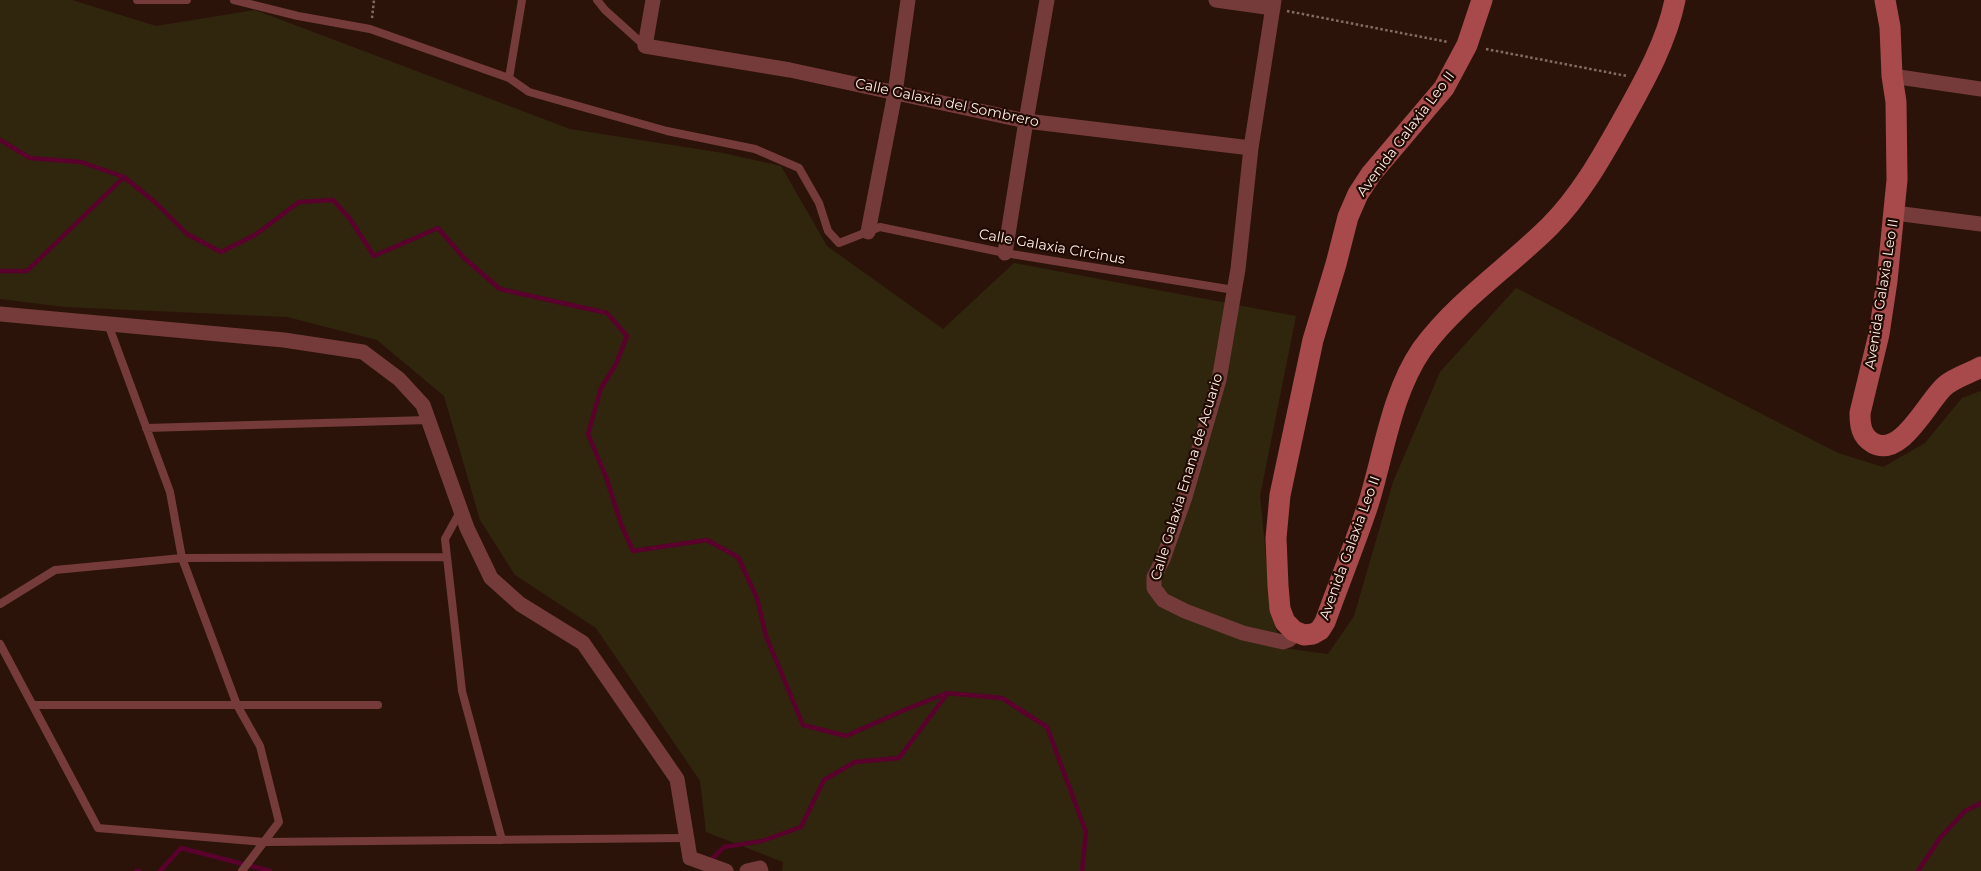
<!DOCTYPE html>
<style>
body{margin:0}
canvas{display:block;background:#2b1309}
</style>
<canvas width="1981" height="871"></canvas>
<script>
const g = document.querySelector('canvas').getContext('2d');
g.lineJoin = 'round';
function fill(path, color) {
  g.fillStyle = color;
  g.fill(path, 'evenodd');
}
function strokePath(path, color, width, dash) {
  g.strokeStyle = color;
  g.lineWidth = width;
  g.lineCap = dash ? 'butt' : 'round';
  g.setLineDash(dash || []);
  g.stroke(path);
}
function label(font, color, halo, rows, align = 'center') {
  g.font = font + ' Montserrat,sans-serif';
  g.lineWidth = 4.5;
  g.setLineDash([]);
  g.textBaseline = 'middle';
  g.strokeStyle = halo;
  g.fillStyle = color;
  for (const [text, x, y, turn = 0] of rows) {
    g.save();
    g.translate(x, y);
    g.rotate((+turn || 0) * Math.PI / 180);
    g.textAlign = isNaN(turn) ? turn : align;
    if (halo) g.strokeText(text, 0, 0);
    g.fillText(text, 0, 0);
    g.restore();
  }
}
fill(new Path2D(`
 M 0,0 L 72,0 L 156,26 L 255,10 L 570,129 L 723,153 L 781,166 L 827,246 L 943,329 L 1014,263 L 1296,316 L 1260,496 L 1272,617 L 1283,648 L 1328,654 L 1354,616 L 1393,482 L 1440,372 L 1516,288 L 1838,453 L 1883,467 L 1925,443 L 1962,398 L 1981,391 L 1981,871 L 782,871 L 783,862 L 706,832 L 700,781 L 596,628 L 515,575 L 480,520 L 444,396 L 377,340 L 287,317 L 65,307 L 0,299 Z`), '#30250d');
strokePath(new Path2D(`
 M 0,140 L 30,158 L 81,162 L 124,177 L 156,203 L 187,234 L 221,252 L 255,235 L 299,202 L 333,200 L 350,219 L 374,256 L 438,228 L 464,258 L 500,289 L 607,313 L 627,336 L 616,364 L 601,388 L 588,434 L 606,477 L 621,524 L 633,551 L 707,540 L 738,557 L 757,598 L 766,636 L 803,725 L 846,736 L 902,711 L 947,693 L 1002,698 L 1047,727 L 1086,832 L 1082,871
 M 0,271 L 27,271 L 124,177
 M 710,861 L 724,847 L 762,841 L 801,827 L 824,780 L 855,762 L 899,758 L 947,694
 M 136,871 L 139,871
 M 160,871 L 181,848 L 270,871
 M 1918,871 L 1940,838 L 1965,811 L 1981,803`), '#5a002c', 4.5);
strokePath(new Path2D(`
 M 1287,11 L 1448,42
 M 372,18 L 374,0
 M 1486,49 L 1627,76`), '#826d65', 2.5, [2.5, 2.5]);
strokePath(new Path2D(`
 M 137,0 L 187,0
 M 234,0 L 298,16 L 370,29 L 509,78 L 529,92 L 667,131 L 755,149 L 799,168 L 819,203 L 828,231 L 839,243 L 880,227 L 1005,253 L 1234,290
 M 597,0 L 605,10 L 645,46
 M 509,78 L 522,0
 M 108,324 L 170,492 L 182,558 L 237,705 L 260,746 L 279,822 L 242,871
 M 146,428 L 428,420
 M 460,512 L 445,539 L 462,691 L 502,840
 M 0,604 L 55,570 L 182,558 L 447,557
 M 0,644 L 98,828 L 264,842 L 687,838
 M 33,705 L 378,705`), '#753b3a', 8);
strokePath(new Path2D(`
 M 653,0 L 645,46 L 790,70 L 1026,121 L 1251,148
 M 1216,0 L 1273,8
 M 1274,0 L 1251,148 L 1238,269 L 1219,380 L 1185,497 L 1163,559 L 1154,577 L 1154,588 L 1163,600 L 1185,611 L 1243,633 L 1283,642 L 1289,640 L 1297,632
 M 1892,76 L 1981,89
 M 1895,213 L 1981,224
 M 868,232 L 895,93 L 908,0
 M 1005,253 L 1026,121 L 1047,0
 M 0,314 L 284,340 L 363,352 L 399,379 L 423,405 L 467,528 L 491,578 L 520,604 L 583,643 L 677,779 L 690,858 L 726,871
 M 747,871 L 760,868 L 761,871`), '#753b3a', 15);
strokePath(new Path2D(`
 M 1482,0 L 1467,45 L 1444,88 L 1371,174 L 1358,194 L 1348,217 L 1336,264 L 1313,340 L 1280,495 L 1276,538 L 1278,586 L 1280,609 L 1285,622 L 1294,631 L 1304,635 L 1313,634 L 1320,630 L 1325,622 C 1339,583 1355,544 1368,505 C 1384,454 1391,394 1422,349 C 1457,301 1509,267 1550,226 C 1582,194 1604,153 1626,114 C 1646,78 1667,40 1675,0
 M 1885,0 L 1890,27 L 1892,76 L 1896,102 L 1897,180 L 1887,281 L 1879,334 L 1860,413 C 1860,425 1861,436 1873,443 C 1902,459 1929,398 1946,385 C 1956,377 1970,373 1981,367`), '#a84a4b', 21);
label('14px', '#fdeee8', '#210a02', [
 ["Calle Galaxia del Sombrero",947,103,12],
 ["Avenida Galaxia Leo II",1406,134,-53],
 ["Calle Galaxia Circinus",1052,247,10],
 ["Avenida Galaxia Leo II",1882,294,-81],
 ["Calle Galaxia Enana de Acuario",1187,477,-73],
 ["Avenida Galaxia Leo II",1350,548,-70]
]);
</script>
